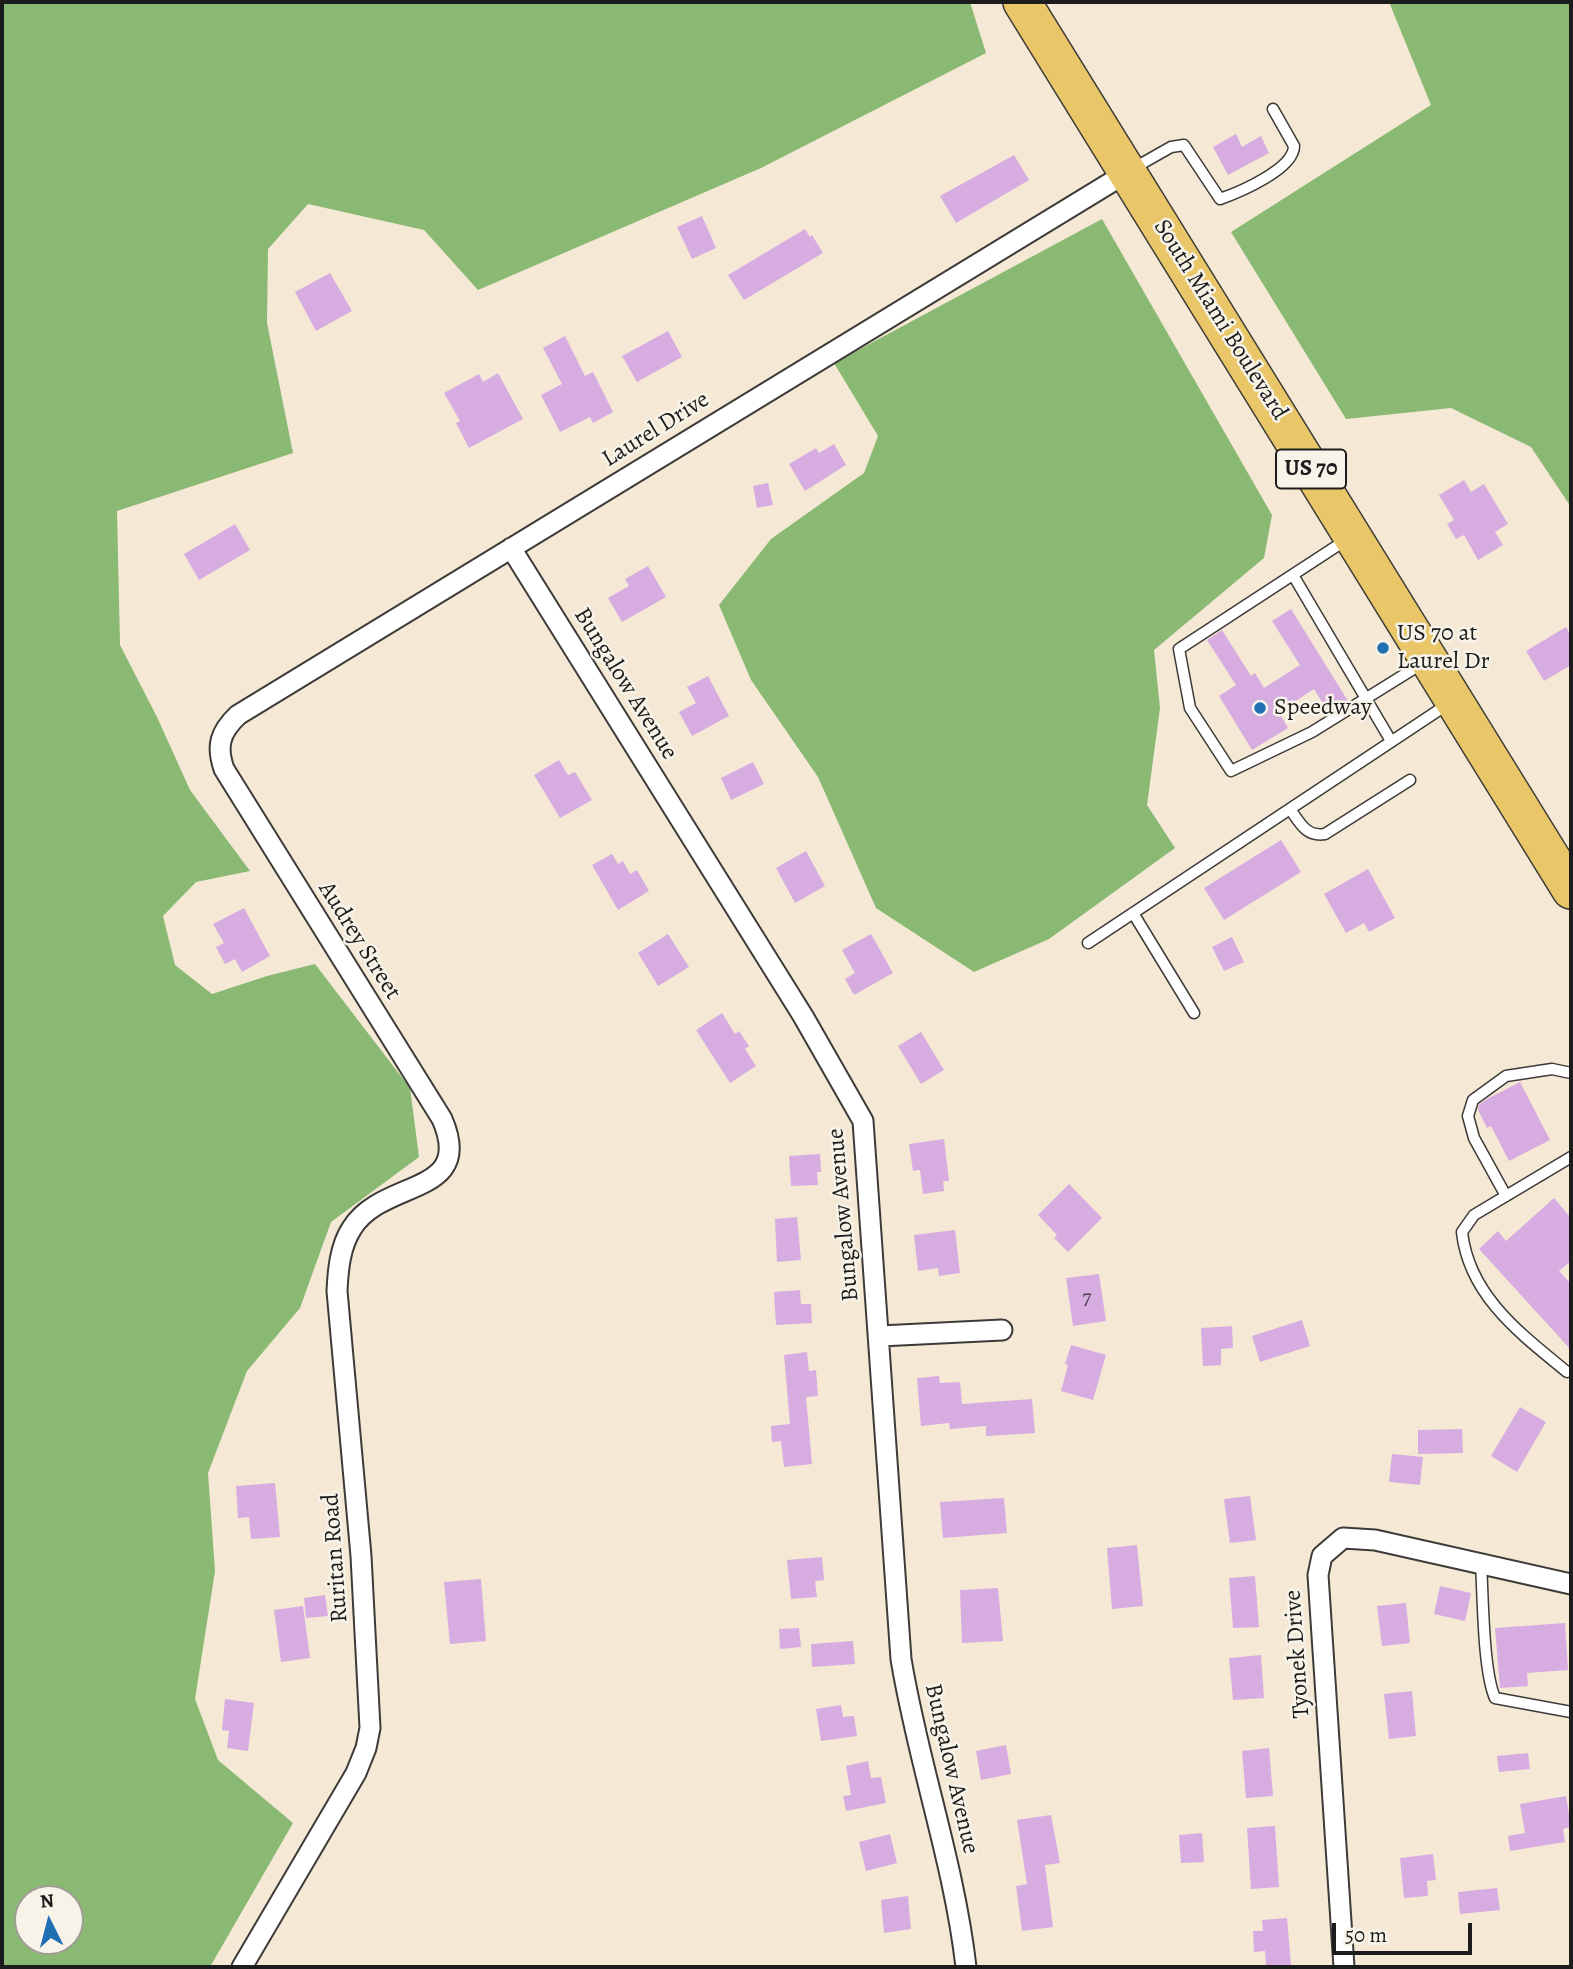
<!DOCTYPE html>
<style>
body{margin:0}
#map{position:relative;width:1573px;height:1969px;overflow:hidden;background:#f5e8d5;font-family:Alegreya,serif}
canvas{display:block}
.frame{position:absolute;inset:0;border:4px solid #1c1c1c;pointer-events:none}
.north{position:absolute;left:14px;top:1885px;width:70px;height:70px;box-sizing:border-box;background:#f7f3e8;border:2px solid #9f9d96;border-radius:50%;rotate:354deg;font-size:19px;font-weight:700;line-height:28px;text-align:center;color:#1c1c1c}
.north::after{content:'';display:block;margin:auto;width:24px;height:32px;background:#1f6fb2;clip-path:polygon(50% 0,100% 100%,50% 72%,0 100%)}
.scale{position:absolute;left:1332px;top:1923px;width:140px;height:32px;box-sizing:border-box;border:4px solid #1c1c1c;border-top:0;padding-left:9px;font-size:21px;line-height:24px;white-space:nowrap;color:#1c1c1c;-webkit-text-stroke:5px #f7f3e8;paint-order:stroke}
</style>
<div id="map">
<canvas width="1573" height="1969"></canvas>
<div class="frame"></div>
<div class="north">N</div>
<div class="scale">50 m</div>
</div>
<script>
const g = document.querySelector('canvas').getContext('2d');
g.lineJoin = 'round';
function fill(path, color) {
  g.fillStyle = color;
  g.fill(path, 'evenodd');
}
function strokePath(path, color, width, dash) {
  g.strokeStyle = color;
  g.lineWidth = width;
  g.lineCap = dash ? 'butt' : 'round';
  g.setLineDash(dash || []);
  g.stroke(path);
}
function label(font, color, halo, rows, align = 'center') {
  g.font = font + ' Alegreya,serif';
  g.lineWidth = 5;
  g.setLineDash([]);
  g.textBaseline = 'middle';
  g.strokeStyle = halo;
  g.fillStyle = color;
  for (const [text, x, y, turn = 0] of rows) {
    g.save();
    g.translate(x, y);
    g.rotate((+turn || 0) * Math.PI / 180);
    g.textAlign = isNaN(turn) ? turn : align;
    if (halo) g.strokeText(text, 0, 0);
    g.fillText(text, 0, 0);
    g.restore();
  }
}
fill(new Path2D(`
 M 2,2 L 970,2 L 986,53 L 761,168 L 478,290 L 424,230 L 308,204 L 268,249 L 267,323 L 293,453 L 117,511 L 120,645 L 157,717 L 190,790 L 250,871 L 196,882 L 163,916 L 175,965 L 212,994 L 267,976 L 315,964 L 410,1088 L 419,1157 L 331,1222 L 300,1308 L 247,1371 L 208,1473 L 215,1571 L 195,1699 L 218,1760 L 293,1823 L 210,1967 L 2,1967 ZM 28,1899 L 70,1899 L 70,1941 L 28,1941 Z
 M 1389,2 L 1571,2 L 1571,507 L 1531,447 L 1451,408 L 1346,419 L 1231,232 L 1431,105 Z
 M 1102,219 L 1272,515 L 1264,558 L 1154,650 L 1160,708 L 1147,805 L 1175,848 L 1049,939 L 974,972 L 876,908 L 818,777 L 751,680 L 719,605 L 771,539 L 864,473 L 878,436 L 834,363 Z`), '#89b973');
fill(new Path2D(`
 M 1236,134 L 1242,147 L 1261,136 L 1269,153 L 1228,175 L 1213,147 Z
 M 1014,155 L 1029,180 L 956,223 L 940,196 Z
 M 702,216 L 716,248 L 692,259 L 677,227 Z
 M 805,229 L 810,237 L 812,235 L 823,253 L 744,300 L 728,275 Z
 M 330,273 L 352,311 L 316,331 L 295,292 Z
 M 668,331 L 682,357 L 637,382 L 622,356 Z
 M 565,336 L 585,376 L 593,372 L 613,412 L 593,423 L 590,417 L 560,432 L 541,395 L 562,384 L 543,348 Z
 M 498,373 L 523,419 L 469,448 L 456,423 L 460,421 L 444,393 L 479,374 L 483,382 Z
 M 834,444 L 846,465 L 805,491 L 789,464 L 816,448 L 819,453 Z
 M 1464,480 L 1471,492 L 1484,484 L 1508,524 L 1495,532 L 1503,545 L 1478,560 L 1464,535 L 1456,539 L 1447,524 L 1454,520 L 1439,495 Z
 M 768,483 L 773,505 L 757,508 L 753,486 Z
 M 235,524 L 250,550 L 199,580 L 184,554 Z
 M 648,566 L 666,597 L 622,622 L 608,598 L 629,586 L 625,579 Z
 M 1291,609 L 1348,701 L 1329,713 L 1314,689 L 1279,712 L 1288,728 L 1252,750 L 1219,696 L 1236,685 L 1207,640 L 1222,630 L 1251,676 L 1255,673 L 1264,688 L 1300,665 L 1272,621 Z
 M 1566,627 L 1571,636 L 1571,665 L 1544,681 L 1526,651 Z
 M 708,676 L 729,716 L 692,736 L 679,712 L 696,703 L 687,687 Z
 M 559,760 L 568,775 L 575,772 L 592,800 L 560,818 L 534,775 Z
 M 753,762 L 764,784 L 731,800 L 721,778 Z
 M 1281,840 L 1301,872 L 1224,920 L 1204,888 Z
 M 806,851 L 825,886 L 795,903 L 776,868 Z
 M 612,854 L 618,864 L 623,861 L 630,874 L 637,870 L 649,891 L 618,910 L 592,865 Z
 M 1368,869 L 1395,918 L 1369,932 L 1364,923 L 1346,933 L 1324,894 Z
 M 244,908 L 270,956 L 242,972 L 235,959 L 225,964 L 216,947 L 224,943 L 213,924 Z
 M 668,934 L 689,967 L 658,986 L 638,953 Z
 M 871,934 L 893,973 L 854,995 L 845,979 L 855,973 L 842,950 Z
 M 1232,937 L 1244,962 L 1224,971 L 1212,947 Z
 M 722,1013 L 735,1034 L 739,1031 L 749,1046 L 745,1049 L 756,1066 L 730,1083 L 696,1030 Z
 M 921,1032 L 944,1070 L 921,1084 L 898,1046 Z
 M 1520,1082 L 1550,1140 L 1509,1161 L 1491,1126 L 1487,1128 L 1478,1110 L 1479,1105 L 1487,1099 Z
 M 944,1139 L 949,1181 L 943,1181 L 944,1191 L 923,1194 L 920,1170 L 913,1171 L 909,1144 Z
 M 820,1154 L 821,1172 L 817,1172 L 818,1185 L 791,1186 L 789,1156 Z
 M 1069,1184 L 1102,1218 L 1068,1252 L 1054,1238 L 1057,1235 L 1038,1215 Z
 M 1554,1198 L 1571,1218 L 1571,1261 L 1559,1271 L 1571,1284 L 1571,1350 L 1479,1249 L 1498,1231 L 1506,1241 Z
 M 797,1217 L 801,1260 L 777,1262 L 775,1219 Z
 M 955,1230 L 960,1273 L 939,1276 L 938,1268 L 918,1271 L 914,1235 Z
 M 1099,1274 L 1106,1321 L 1073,1326 L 1066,1278 Z
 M 800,1290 L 801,1304 L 811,1304 L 812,1323 L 776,1325 L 774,1292 Z
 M 1302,1320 L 1310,1346 L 1260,1362 L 1252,1336 Z
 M 1232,1326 L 1233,1348 L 1221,1349 L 1221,1365 L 1203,1366 L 1201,1328 Z
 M 1071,1345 L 1106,1355 L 1093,1400 L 1061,1391 L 1068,1365 L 1065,1364 Z
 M 807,1352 L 809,1371 L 816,1370 L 818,1396 L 806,1397 L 812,1464 L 784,1467 L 781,1441 L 772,1442 L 771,1426 L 790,1424 L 784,1355 Z
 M 939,1376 L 940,1383 L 960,1382 L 962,1404 L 1032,1399 L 1035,1433 L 986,1436 L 986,1426 L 950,1429 L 949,1423 L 921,1426 L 917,1378 Z
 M 1520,1407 L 1546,1422 L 1517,1472 L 1491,1456 Z
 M 1462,1429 L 1463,1453 L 1418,1454 L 1418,1430 Z
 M 1392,1454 L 1423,1457 L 1420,1485 L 1389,1482 Z
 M 275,1483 L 280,1537 L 251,1539 L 249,1517 L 238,1518 L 236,1486 Z
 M 1250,1496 L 1256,1540 L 1230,1543 L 1224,1499 Z
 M 1004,1498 L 1007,1533 L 943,1538 L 940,1502 Z
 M 1137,1545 L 1143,1606 L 1112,1609 L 1107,1548 Z
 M 822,1557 L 824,1580 L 815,1581 L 817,1597 L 791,1599 L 787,1560 Z
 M 1255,1576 L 1259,1627 L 1233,1628 L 1229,1578 Z
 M 481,1579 L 486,1641 L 450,1644 L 444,1582 Z
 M 1440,1586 L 1471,1593 L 1465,1621 L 1434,1614 Z
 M 998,1588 L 1003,1641 L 962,1643 L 960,1590 Z
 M 325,1595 L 328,1616 L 306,1618 L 304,1598 Z
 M 1406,1603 L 1410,1643 L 1382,1646 L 1377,1606 Z
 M 303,1606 L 310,1658 L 281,1662 L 274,1610 Z
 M 1565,1623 L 1568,1670 L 1527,1673 L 1528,1686 L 1500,1688 L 1495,1628 Z
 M 799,1628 L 801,1647 L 780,1649 L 779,1629 Z
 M 853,1641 L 855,1664 L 812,1667 L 811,1644 Z
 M 1261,1655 L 1264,1698 L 1233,1700 L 1229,1658 Z
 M 1412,1691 L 1416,1736 L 1389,1739 L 1384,1694 Z
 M 225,1699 L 254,1703 L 248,1751 L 227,1748 L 229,1731 L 222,1730 Z
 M 841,1705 L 843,1717 L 854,1716 L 857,1736 L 821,1741 L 816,1709 Z
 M 1006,1745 L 1011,1774 L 981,1780 L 976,1751 Z
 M 1269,1748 L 1273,1796 L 1246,1798 L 1242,1751 Z
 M 1528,1753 L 1530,1769 L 1499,1772 L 1497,1756 Z
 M 868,1761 L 871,1778 L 881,1777 L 886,1803 L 846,1811 L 843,1796 L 851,1795 L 846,1766 Z
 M 1566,1796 L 1571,1827 L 1563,1829 L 1565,1842 L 1510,1851 L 1508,1836 L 1525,1833 L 1520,1804 Z
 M 1051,1815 L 1060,1863 L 1045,1865 L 1053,1927 L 1022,1931 L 1016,1886 L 1027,1884 L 1017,1820 Z
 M 1275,1826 L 1279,1887 L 1251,1889 L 1247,1828 Z
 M 1202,1833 L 1204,1862 L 1181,1863 L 1179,1835 Z
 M 890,1834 L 897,1863 L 866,1871 L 859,1842 Z
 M 1433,1854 L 1436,1880 L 1427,1881 L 1428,1896 L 1404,1898 L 1400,1858 Z
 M 1497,1888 L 1500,1910 L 1460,1914 L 1458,1892 Z
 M 908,1896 L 911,1929 L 884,1933 L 881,1900 Z
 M 1287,1918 L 1291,1966 L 1266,1967 L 1265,1951 L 1254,1952 L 1253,1931 L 1263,1931 L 1262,1920 Z`), '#d7ade1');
const lane = new Path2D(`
 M 1134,168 L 1171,147 L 1184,145 L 1220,199 C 1240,192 1294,169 1294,146 L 1273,109
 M 1346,540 L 1179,649 L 1190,708 L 1231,771 L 1312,732 L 1423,663
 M 1293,575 L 1391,741
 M 1290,809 C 1300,823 1306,837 1325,834 L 1410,780
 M 1133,913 L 1194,1013
 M 1088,943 L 1448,704
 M 1506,1196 L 1474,1138 L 1468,1116 L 1473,1100 L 1506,1076 L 1552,1069 L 1571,1073
 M 1567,1372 C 1521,1334 1469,1296 1462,1232 L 1474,1215 L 1571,1157
 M 1481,1563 C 1483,1596 1483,1671 1495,1698 L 1571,1712`);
const street = new Path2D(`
 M 511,548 L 803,1016 L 863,1121 L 901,1659 C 918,1763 954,1862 966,1967
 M 880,1336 L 1002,1330
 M 242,1967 L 356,1773 L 366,1748 L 370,1728 L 361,1556 L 337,1291 C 338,1270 340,1246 352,1228 C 383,1178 476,1197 442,1119 L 224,769 C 216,746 220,732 238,715 L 1128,172
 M 1344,1967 L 1318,1575 L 1322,1556 L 1343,1538 L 1375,1540 L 1571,1584`);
const highway = new Path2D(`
 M 1022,2 L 1571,890`);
strokePath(lane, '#3d3b38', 13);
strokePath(street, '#3d3b38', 23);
strokePath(highway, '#3d3b38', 40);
strokePath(lane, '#fff', 10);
strokePath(street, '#fff', 19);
strokePath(highway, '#e9c769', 37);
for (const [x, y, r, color] of [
 [1383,648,7,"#1f6fb2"],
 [1260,708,7,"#1f6fb2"]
]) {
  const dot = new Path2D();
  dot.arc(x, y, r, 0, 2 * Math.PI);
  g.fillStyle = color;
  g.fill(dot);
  strokePath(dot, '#f7f3e8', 2.5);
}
label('21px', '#4b404d', null, [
 ["7",1087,1299]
]);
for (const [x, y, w] of [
 [1311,469,70]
]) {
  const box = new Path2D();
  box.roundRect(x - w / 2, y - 19.5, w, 39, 5);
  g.fillStyle = '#f7f3e8';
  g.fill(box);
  strokePath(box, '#1c1c1c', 2);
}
label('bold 23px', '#1c1c1c', null, [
 ["US 70",1311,469]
]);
label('24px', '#1c1c1c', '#f7f3e8', [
 ["South Miami Boulevard",1220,320,58],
 ["Laurel Drive",656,430,-32],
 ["Bungalow Avenue",625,684,58],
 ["Audrey Street",359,941,58],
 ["Bungalow Avenue",844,1215,-95],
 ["Ruritan Road",336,1558,-94],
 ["Tyonek Drive",1298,1654,-94],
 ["Bungalow Avenue",951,1769,77]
]);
label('24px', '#1c1c1c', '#f7f3e8', [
 ["US 70 at",1397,634],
 ["Laurel Dr",1397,662],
 ["Speedway",1274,708]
], 'left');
</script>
